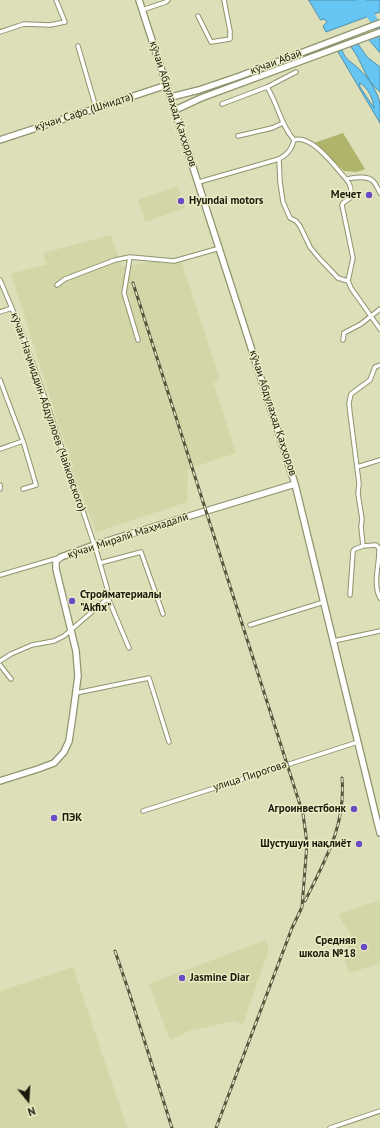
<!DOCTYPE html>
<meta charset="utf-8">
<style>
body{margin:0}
#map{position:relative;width:380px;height:1128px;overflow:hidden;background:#dcdfb7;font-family:"PT Sans",sans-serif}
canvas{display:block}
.north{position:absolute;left:8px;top:1080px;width:40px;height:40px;-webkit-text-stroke:3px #e9ecc4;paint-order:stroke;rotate:162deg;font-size:11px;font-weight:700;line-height:16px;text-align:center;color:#1a1b0c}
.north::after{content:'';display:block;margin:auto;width:14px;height:18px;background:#1a1b0c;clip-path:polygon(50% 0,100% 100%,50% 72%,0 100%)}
</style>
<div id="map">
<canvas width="380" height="1128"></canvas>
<div class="north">N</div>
</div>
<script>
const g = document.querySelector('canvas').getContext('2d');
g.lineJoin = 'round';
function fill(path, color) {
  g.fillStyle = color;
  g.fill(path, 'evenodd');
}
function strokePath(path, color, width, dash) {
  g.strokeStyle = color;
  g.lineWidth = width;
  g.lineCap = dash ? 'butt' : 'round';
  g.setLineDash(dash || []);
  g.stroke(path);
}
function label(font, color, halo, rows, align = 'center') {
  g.font = font + ' "PT Sans",sans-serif';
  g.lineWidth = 3;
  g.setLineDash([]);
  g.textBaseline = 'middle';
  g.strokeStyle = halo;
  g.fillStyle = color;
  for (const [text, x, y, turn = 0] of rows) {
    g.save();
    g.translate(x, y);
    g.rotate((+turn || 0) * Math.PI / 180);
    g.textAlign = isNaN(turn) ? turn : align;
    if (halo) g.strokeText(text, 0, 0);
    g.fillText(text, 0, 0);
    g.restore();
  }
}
fill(new Path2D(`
 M 178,186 L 185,208 L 145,222 L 138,200 Z
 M 111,235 L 122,267 L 180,257 L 220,380 L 213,382 L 236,453 L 188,469 L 187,502 L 96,532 L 77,482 L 11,274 L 47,264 L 43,253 Z
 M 380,900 L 380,963 L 349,973 L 345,961 L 351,933 L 342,922 L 339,914 Z
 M 266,940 L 269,949 L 243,1024 L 234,1021 L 189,1031 L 170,1040 L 149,984 Z
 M 73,967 L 127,1128 L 0,1128 L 0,991 Z`), '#d3d6a6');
fill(new Path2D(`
 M 343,133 L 365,169 L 357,172 L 344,171 L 314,143 Z`), '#b0b36a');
const water = new Path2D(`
 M 309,0 L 380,0 L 380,12 L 326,32 L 323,26 L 327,22 L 324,19 L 321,20 Z
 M 380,36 L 380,53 L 369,40 Z
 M 358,44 L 367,57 L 380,67 L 380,92 C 364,79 363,62 351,47 Z
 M 342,50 C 346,61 351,61 359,69 C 368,77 378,92 380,104 C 380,110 380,117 380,123 L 338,52 ZM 360,83 C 368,88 373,98 374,108 L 360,87 Z`);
fill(water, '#66c5f3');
strokePath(water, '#4f92ae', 1);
strokePath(new Path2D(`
 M 361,0 L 380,30`), '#66c5f3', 8);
const street = new Path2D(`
 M 142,10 L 166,2 L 168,0
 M 198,16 L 211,42 L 230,39 L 230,31 L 224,0
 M 0,32 L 24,24 L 50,25 L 65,22 L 56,0
 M 78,46 L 96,108
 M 267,87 C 278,104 280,124 294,140
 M 222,104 L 267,87 L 296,72
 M 238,136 L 272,128 L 283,123
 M 279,159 L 280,182 L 283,202 L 290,218 L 296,221 L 300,226 L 310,247 L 319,258 L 338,278 L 348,281 L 351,288 L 380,329
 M 346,179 C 351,185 352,190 350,198 L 343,203 L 342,205 L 353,258 L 348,281
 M 199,182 L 279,159 C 288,154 291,150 294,140 C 312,134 335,167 346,179 C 353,178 367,175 373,181 C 376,184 378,189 380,193
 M 130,257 L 124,293 L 138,340
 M 0,280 L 19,325 L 46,401 L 97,553 L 107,588 L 108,598 L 64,636 L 54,641 L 32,645 L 11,654 L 0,661
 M 57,285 L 65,279 L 115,260 L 130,257 L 174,261 L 220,248
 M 0,312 L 12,308
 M 343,340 L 344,333 L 361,324 L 380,309
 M 0,380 L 23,441 L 36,485 L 23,489
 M 0,449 L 23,441
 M 357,467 L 380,460
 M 0,485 L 0,489
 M 363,546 L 376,545 L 379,548 C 380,564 372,583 380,598
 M 100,563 L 141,552 L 163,614
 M 0,575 L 58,558
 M 350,595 L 353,551 L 355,549 L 363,546 L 361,526 L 362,519 L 358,494 L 359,483 L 350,413 L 349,403 L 351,394 L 370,380 L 375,367 L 380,365
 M 108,598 L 129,648
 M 250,625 L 324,602
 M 334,641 L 380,631
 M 0,665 L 11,679
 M 76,693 L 149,678 L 169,742
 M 143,811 L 358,742
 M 330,1128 L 380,1111`);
const secondary = new Path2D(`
 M 139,0 L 295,484 L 380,833
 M 171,97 L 199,90 L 240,76 L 380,23
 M 175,110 L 201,98 L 380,32
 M 0,140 L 167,85
 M 0,781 L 38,769 L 54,763 L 64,752 L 69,741 L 73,714 L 78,676 L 76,651 L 56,569 L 56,561 L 61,557 L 94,545 L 295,484`);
strokePath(street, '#90936d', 5.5);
strokePath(secondary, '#90936d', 8);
strokePath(street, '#fff', 3.5);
strokePath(secondary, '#fff', 5.5);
const rail = new Path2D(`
 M 133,283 L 294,786 L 303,814 L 307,843 L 302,907 L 292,928 L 216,1128
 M 305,901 C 325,860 346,826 342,778
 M 115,951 L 129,992 L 172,1128`);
strokePath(rail, '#54563f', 3);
strokePath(rail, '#e9ecc4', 1.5, [4.5]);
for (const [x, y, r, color] of [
 [369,195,4,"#6b4bc4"],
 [181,201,4,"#6b4bc4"],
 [72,601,4,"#6b4bc4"],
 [354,809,4,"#6b4bc4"],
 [54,818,4,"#6b4bc4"],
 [359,844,4,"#6b4bc4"],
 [364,947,4,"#6b4bc4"],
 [182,978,4,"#6b4bc4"]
]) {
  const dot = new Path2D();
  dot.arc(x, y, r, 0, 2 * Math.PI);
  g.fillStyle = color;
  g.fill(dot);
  strokePath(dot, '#e9ecc4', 1.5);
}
label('11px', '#1a1b0c', '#e9ecc4', [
 ["кӯчаи Абаӣ",276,62,-20],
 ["кӯчаи Абдулаҳад Қаҳҳоров",173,104,72],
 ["кӯчаи Сафо (Шмидта)",84,112,-18],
 ["кӯчаи Наҷмиддин Абдуллоев (Чайковского)",48,412,71],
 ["кӯчаи Абдулаҳад Қаҳҳоров",273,413,72],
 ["кӯчаи Миралӣ Маҳмадалӣ",128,536,-18],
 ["улица Пирогова",250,776,-18]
]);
label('bold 11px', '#1a1b0c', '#e9ecc4', [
 ["Мечет",361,195],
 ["Hyundai motors",189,201,"left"],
 ["Стройматериалы",80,595,"left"],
 ["\"Akfix\"",80,608,"left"],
 ["Агроинвестбонк",346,809],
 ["ПЭК",62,818,"left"],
 ["Шустушуи нақлиёт",351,844],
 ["Средняя",356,941],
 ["школа №18",356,954],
 ["Jasmine Diar",190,978,"left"]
], 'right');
</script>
